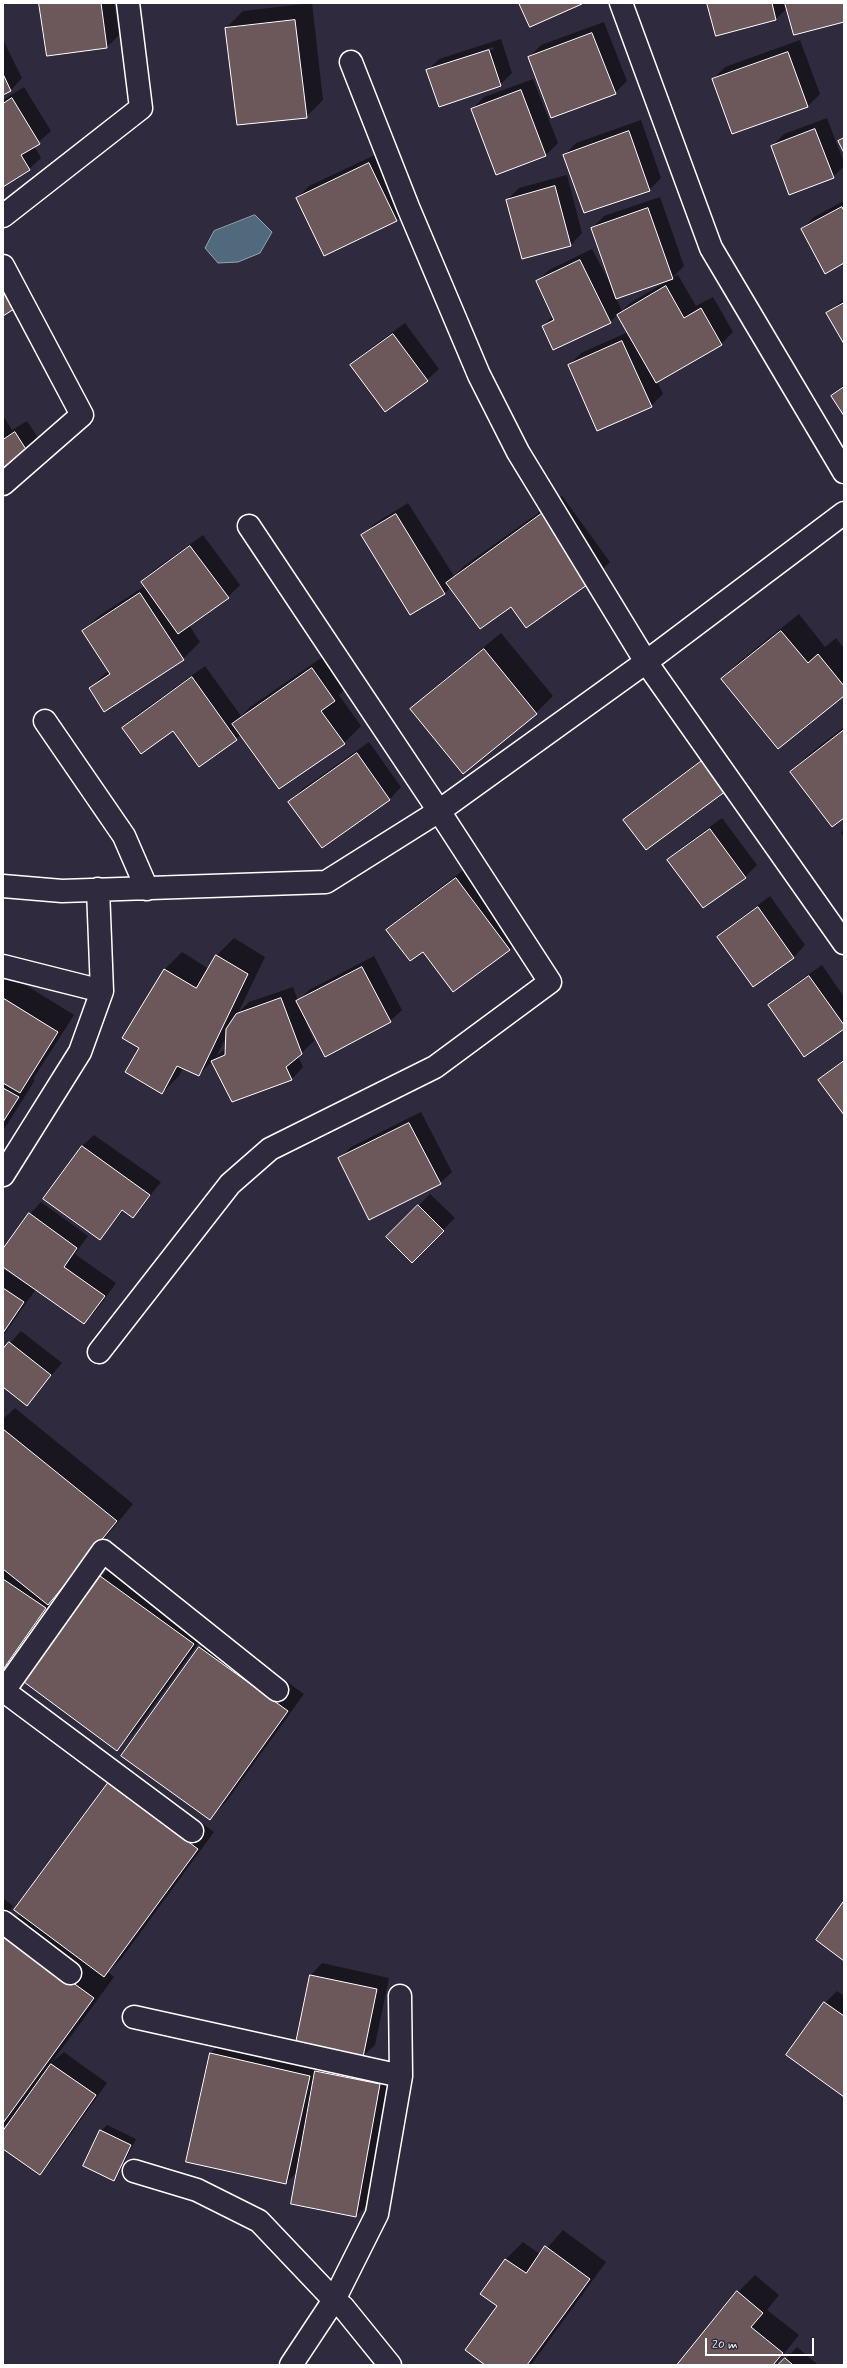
<!DOCTYPE html>
<style>
body{margin:0}
#map{position:relative;width:847px;height:2368px;overflow:hidden;background:#2f2a3d;font-family:Mynerve,sans-serif}
canvas{display:block}
.frame{position:absolute;inset:0;border:4px solid #fff;pointer-events:none}
.scale{position:absolute;left:705px;top:2338px;width:109px;height:18px;box-sizing:border-box;border:2px solid #fff;border-top:0;padding-left:5px;font-size:12px;line-height:14px;white-space:nowrap;color:#fff;-webkit-text-stroke:3px #2f2a3d;paint-order:stroke}
</style>
<div id="map">
<canvas width="847" height="2368"></canvas>
<div class="frame"></div>
<div class="scale">20 m</div>
</div>
<script>
const g = document.querySelector('canvas').getContext('2d');
g.lineJoin = 'round';
function fill(path, color) {
  g.fillStyle = color;
  g.fill(path, 'evenodd');
}
function strokePath(path, color, width, dash) {
  g.strokeStyle = color;
  g.lineWidth = width;
  g.lineCap = dash ? 'butt' : 'round';
  g.setLineDash(dash || []);
  g.stroke(path);
}
const water = new Path2D(`
 M 255,215 L 272,232 L 260,253 L 238,262 L 218,263 L 205,248 L 214,231 Z`);
fill(water, '#51697c');
strokePath(water, '#97a5b0', 1);
fill(new Path2D(`
 M 40,3 L 114,3 L 119,35 L 107,47 L 47,55 Z
 M 312,3 L 323,100 L 306,117 L 226,28 L 243,11 Z
 M 708,3 L 844,3 L 844,21 L 788,7 L 776,19 Z
 M 604,22 L 627,81 L 615,93 L 529,57 L 541,45 Z
 M 501,39 L 512,73 L 500,85 L 427,71 L 439,59 ZM 493,47 L 494,49 L 440,67 L 440,65 Z
 M 3,40 L 22,78 L 11,90 L 3,94 Z
 M 800,40 L 820,94 L 808,106 L 733,133 L 713,79 L 725,67 Z
 M 533,79 L 558,143 L 546,155 L 496,174 L 472,109 L 484,97 Z
 M 24,87 L 51,131 L 34,146 L 41,158 L 29,169 L 3,185 L 3,100 Z
 M 827,118 L 844,163 L 844,166 L 833,177 L 772,146 L 784,134 Z
 M 641,120 L 661,178 L 649,190 L 564,155 L 576,143 Z
 M 381,152 L 409,208 L 397,220 L 324,254 L 297,198 L 309,186 Z
 M 567,175 L 582,233 L 571,245 L 507,200 L 519,188 Z
 M 660,197 L 684,266 L 673,277 L 678,275 L 696,306 L 713,297 L 733,332 L 721,344 L 657,381 L 663,394 L 651,406 L 569,365 L 581,353 L 628,332 L 618,314 L 610,322 L 543,326 L 553,316 L 537,282 L 549,270 L 592,249 L 614,291 L 592,228 L 604,216 ZM 669,280 L 630,303 L 622,311 L 616,298 Z
 M 844,201 L 844,262 L 802,229 L 814,217 Z
 M 844,299 L 844,342 L 828,314 Z
 M 405,323 L 439,369 L 427,380 L 352,365 L 364,353 Z
 M 844,384 L 844,414 L 832,396 Z
 M 3,416 L 12,430 L 27,421 L 40,441 L 3,470 Z
 M 562,496 L 610,562 L 593,579 L 511,606 L 451,587 L 445,593 L 410,613 L 363,536 L 374,524 L 408,503 L 454,576 L 464,566 Z
 M 203,535 L 240,585 L 228,597 L 189,625 L 200,642 L 183,659 L 90,688 L 109,670 L 83,631 L 100,615 L 145,586 L 142,582 L 154,570 Z
 M 799,614 L 825,647 L 836,638 L 844,648 L 844,694 L 722,679 L 739,662 Z
 M 501,633 L 553,696 L 536,713 L 411,709 L 428,693 Z
 M 330,652 L 351,683 L 339,695 L 361,726 L 344,743 L 241,735 L 200,766 L 174,730 L 124,728 L 135,716 L 205,666 L 241,716 L 250,707 Z
 M 844,727 L 844,817 L 791,772 L 808,755 Z
 M 369,742 L 401,787 L 390,799 L 322,847 L 290,802 L 301,790 Z
 M 716,749 L 737,778 L 624,820 L 636,809 Z
 M 722,818 L 757,865 L 745,877 L 703,907 L 669,860 L 681,848 Z
 M 844,829 L 844,837 L 841,833 Z
 M 474,862 L 526,932 L 510,949 L 454,991 L 423,950 L 388,930 L 405,914 Z
 M 770,896 L 805,945 L 794,957 L 753,986 L 718,937 L 730,926 Z
 M 234,938 L 265,957 L 238,1013 L 249,1002 L 293,987 L 298,1001 L 309,990 L 374,956 L 402,1010 L 390,1021 L 306,1023 L 314,1041 L 298,1056 L 303,1067 L 292,1079 L 233,1101 L 212,1061 L 199,1075 L 183,1068 L 179,1076 L 162,1093 L 140,1048 L 123,1038 L 165,969 L 182,952 L 209,969 L 217,955 ZM 227,1035 L 226,1048 L 217,1056 L 217,1055 Z
 M 822,965 L 844,997 L 844,1028 L 769,1005 L 781,994 Z
 M 3,971 L 74,1015 L 33,1079 L 35,1080 L 3,1131 Z
 M 844,1059 L 844,1113 L 820,1080 Z
 M 421,1112 L 452,1172 L 440,1183 L 339,1159 L 351,1147 Z
 M 94,1135 L 161,1182 L 133,1217 L 124,1210 L 100,1239 L 82,1146 Z
 M 430,1194 L 455,1218 L 412,1261 L 388,1237 Z
 M 41,1202 L 88,1236 L 75,1254 L 116,1283 L 96,1311 L 84,1323 L 36,1289 L 3,1336 L 3,1269 L 27,1285 L 28,1283 L 3,1265 L 3,1251 L 30,1214 Z
 M 21,1331 L 62,1363 L 27,1404 L 3,1385 L 3,1351 Z
 M 15,1408 L 133,1504 L 61,1591 L 21,1650 L 4,1667 L 3,1419 Z
 M 118,1560 L 210,1627 L 134,1732 L 117,1749 L 101,1577 Z
 M 217,1631 L 304,1694 L 226,1802 L 209,1819 L 200,1648 Z
 M 126,1766 L 214,1832 L 121,1959 L 108,1972 L 114,1977 L 52,2062 L 64,2052 L 107,2083 L 51,2162 L 40,2174 L 3,2148 L 3,2133 L 13,2119 L 3,2127 L 3,1931 L 20,1914 L 15,1910 L 109,1783 Z
 M 3,1898 L 13,1906 L 3,1920 Z
 M 322,1963 L 389,1978 L 375,2045 L 363,2056 L 311,1975 Z
 M 837,1991 L 844,1996 L 844,2096 L 787,2055 L 825,2003 Z
 M 227,2037 L 397,2067 L 373,2199 L 356,2216 L 298,2171 L 286,2183 L 210,2054 Z
 M 107,2125 L 136,2139 L 119,2173 L 113,2179 L 101,2131 Z
 M 563,2230 L 606,2262 L 531,2365 L 487,2365 L 498,2306 L 481,2294 L 506,2259 L 523,2242 L 541,2255 Z
 M 755,2275 L 779,2295 L 767,2310 L 799,2335 L 775,2365 L 679,2365 L 738,2292 Z
 M 797,2347 L 818,2365 L 780,2365 Z`), '#0007');
const building = new Path2D(`
 M 39,3 L 101,3 L 107,48 L 47,56 Z
 M 519,3 L 581,3 L 582,4 L 530,27 Z
 M 707,3 L 772,3 L 776,20 L 716,36 Z
 M 785,3 L 844,3 L 844,22 L 794,35 Z
 M 295,20 L 307,118 L 237,125 L 225,28 Z
 M 592,33 L 616,94 L 551,118 L 528,57 Z
 M 489,50 L 501,86 L 439,107 L 426,70 Z
 M 788,52 L 808,107 L 732,134 L 712,79 Z
 M 3,74 L 11,91 L 3,95 Z
 M 521,90 L 546,156 L 496,175 L 471,109 Z
 M 12,98 L 40,144 L 21,155 L 30,170 L 3,187 L 3,104 Z
 M 815,129 L 834,178 L 789,195 L 771,146 Z
 M 629,131 L 650,191 L 584,213 L 563,155 Z
 M 844,138 L 844,153 L 838,141 Z
 M 369,163 L 397,221 L 324,256 L 296,198 Z
 M 555,186 L 571,246 L 522,259 L 506,200 Z
 M 842,207 L 844,211 L 844,263 L 825,274 L 801,229 Z
 M 648,208 L 673,279 L 616,299 L 591,228 Z
 M 580,260 L 611,323 L 553,350 L 542,326 L 554,320 L 536,281 Z
 M 666,286 L 684,318 L 701,308 L 722,345 L 656,383 L 617,315 Z
 M 3,289 L 14,309 L 3,316 Z
 M 844,303 L 844,344 L 826,313 Z
 M 393,334 L 428,381 L 385,412 L 350,365 Z
 M 622,341 L 652,407 L 597,431 L 568,365 Z
 M 844,387 L 844,416 L 831,396 Z
 M 15,432 L 29,454 L 3,471 L 3,440 Z
 M 544,512 L 594,580 L 526,628 L 511,607 L 480,629 L 446,583 Z
 M 396,514 L 445,594 L 410,615 L 361,535 Z
 M 190,546 L 229,598 L 178,634 L 141,582 Z
 M 140,593 L 184,660 L 104,712 L 89,688 L 110,674 L 82,631 Z
 M 781,631 L 808,663 L 818,654 L 844,686 L 844,696 L 778,749 L 721,679 Z
 M 484,649 L 537,714 L 463,774 L 410,709 Z
 M 312,668 L 335,701 L 321,711 L 345,744 L 279,789 L 232,724 Z
 M 192,677 L 237,740 L 199,767 L 173,731 L 141,754 L 122,728 Z
 M 844,730 L 844,818 L 832,827 L 790,772 Z
 M 357,753 L 390,800 L 322,848 L 288,802 Z
 M 703,760 L 726,791 L 646,850 L 623,820 Z
 M 710,829 L 746,878 L 703,908 L 667,860 Z
 M 456,878 L 510,950 L 453,992 L 423,952 L 410,961 L 386,930 Z
 M 758,907 L 794,958 L 753,987 L 717,937 Z
 M 216,955 L 248,974 L 199,1076 L 177,1066 L 162,1094 L 125,1072 L 139,1048 L 122,1038 L 164,969 L 196,988 Z
 M 362,967 L 391,1022 L 325,1057 L 296,1001 Z
 M 809,976 L 844,1025 L 844,1029 L 804,1057 L 768,1005 Z
 M 3,998 L 58,1032 L 20,1093 L 3,1083 Z
 M 281,998 L 302,1054 L 286,1067 L 292,1080 L 232,1102 L 211,1061 L 225,1055 L 226,1029 L 236,1014 Z
 M 844,1061 L 844,1115 L 818,1080 Z
 M 3,1088 L 19,1097 L 3,1122 Z
 M 409,1123 L 441,1184 L 369,1220 L 338,1158 Z
 M 82,1146 L 150,1195 L 133,1218 L 122,1210 L 100,1240 L 43,1199 Z
 M 418,1205 L 444,1231 L 412,1263 L 386,1237 Z
 M 29,1213 L 77,1248 L 64,1267 L 105,1296 L 84,1324 L 3,1267 L 3,1249 Z
 M 3,1288 L 24,1302 L 3,1333 Z
 M 9,1342 L 51,1375 L 27,1406 L 3,1387 L 3,1349 Z
 M 3,1429 L 117,1521 L 48,1605 L 3,1569 Z
 M 100,1576 L 194,1644 L 117,1751 L 24,1682 Z
 M 3,1579 L 46,1608 L 4,1668 L 3,1668 Z
 M 199,1647 L 288,1711 L 210,1820 L 121,1756 Z
 M 108,1783 L 198,1849 L 104,1977 L 14,1910 Z
 M 844,1901 L 844,1961 L 816,1940 Z
 M 3,1932 L 94,1998 L 3,2123 Z
 M 310,1975 L 377,1989 L 363,2057 L 296,2043 Z
 M 824,2002 L 844,2016 L 844,2097 L 786,2055 Z
 M 210,2053 L 310,2076 L 286,2184 L 186,2162 Z
 M 51,2064 L 96,2095 L 40,2175 L 3,2149 L 3,2131 Z
 M 315,2071 L 380,2084 L 356,2217 L 291,2204 Z
 M 100,2130 L 131,2145 L 114,2181 L 83,2166 Z
 M 545,2246 L 590,2279 L 527,2365 L 485,2365 L 465,2350 L 497,2306 L 480,2294 L 505,2259 L 526,2273 Z
 M 737,2291 L 763,2313 L 751,2327 L 783,2353 L 773,2365 L 677,2365 Z
 M 785,2358 L 793,2365 L 778,2365 Z`);
fill(building, '#6c585a');
strokePath(building, '#fff', 1);
const minor = new Path2D(`
 M 621,3 L 711,248 L 844,472
 M 351,62 L 408,207 L 479,375 L 518,452 L 646,662 L 844,943
 M 3,216 L 141,108 L 128,3
 M 3,266 L 82,415 L 3,484
 M 45,721 L 124,836 L 147,889
 M 3,886 L 62,891 L 326,882 L 439,811 L 646,662 L 844,513
 M 3,966 L 102,991
 M 3,1175 L 80,1052 L 102,991 L 98,889
 M 99,1352 L 230,1184 L 270,1149 L 435,1067 L 550,982 L 439,811 L 249,526
 M 4,1691 L 192,1831
 M 3,1692 L 103,1551 L 277,1690
 M 3,1922 L 70,1973
 M 134,2017 L 401,2076
 M 134,2171 L 197,2190 L 259,2221 L 334,2300 L 291,2365
 M 390,2365 L 343,2307 L 334,2300 L 377,2214 L 401,2076 L 400,1996`);
strokePath(minor, '#fff', 25);
strokePath(minor, '#2f2a3d', 22);
</script>
